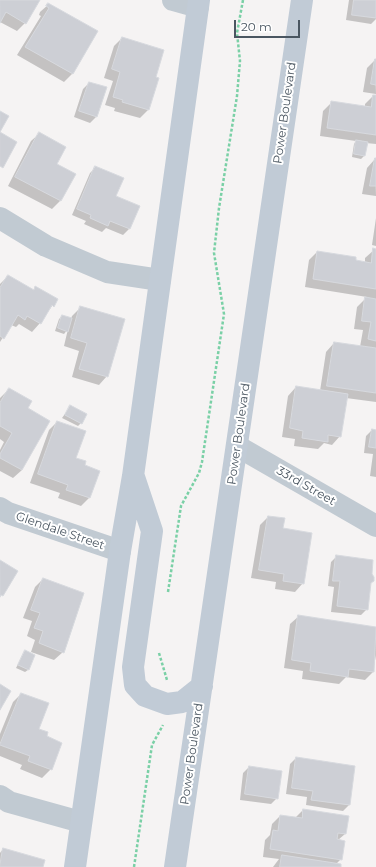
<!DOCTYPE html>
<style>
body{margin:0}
#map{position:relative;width:376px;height:867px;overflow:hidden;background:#f5f3f3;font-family:Montserrat,sans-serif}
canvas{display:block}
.scale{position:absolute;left:234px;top:20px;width:66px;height:18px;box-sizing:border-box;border:2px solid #4a5661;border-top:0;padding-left:5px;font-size:12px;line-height:14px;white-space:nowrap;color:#4a5661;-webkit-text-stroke:3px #fff;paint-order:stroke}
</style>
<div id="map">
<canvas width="376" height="867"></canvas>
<div class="scale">20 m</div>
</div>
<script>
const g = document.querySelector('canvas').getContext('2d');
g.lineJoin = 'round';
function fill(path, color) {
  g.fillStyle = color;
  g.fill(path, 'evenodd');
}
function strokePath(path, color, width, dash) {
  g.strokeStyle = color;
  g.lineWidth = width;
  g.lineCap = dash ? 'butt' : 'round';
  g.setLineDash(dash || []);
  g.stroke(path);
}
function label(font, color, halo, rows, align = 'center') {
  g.font = font + ' Montserrat,sans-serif';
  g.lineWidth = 4;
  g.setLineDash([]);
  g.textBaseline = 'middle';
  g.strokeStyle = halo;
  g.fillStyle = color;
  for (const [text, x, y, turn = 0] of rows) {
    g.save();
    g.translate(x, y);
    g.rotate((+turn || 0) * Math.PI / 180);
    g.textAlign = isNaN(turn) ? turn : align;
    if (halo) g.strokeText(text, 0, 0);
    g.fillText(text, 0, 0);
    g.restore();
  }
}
fill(new Path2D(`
 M 0,0 L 39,0 L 25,23 L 17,31 L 0,22 Z
 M 349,0 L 376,0 L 376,19 L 371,24 L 346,20 Z
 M 49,4 L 97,32 L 72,74 L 64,82 L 17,55 L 41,16 L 39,15 L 40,12 Z
 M 122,38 L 155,78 L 157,79 L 148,110 L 140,118 L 114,111 L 115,108 L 105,105 L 113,81 L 104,78 L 114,46 Z
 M 375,60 L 376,94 L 363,92 L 367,68 Z
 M 89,83 L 96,117 L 90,123 L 74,117 L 83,89 Z
 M 373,96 L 376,96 L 376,144 L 366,143 L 364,156 L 361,159 L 352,157 L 354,144 L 356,141 L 320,136 L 323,111 L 332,102 L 365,107 L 365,104 Z
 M 40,133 L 56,164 L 75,174 L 60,201 L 52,209 L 8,186 L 31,141 Z
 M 375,159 L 376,196 L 362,194 L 367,168 Z
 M 96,167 L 115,197 L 138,207 L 129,229 L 123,235 L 106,228 L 102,232 L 84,224 L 86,221 L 72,215 L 90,173 Z
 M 376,218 L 376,246 L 372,245 Z
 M 374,250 L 376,250 L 376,402 L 346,398 L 340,436 L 332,445 L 324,443 L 318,449 L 294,446 L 295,439 L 282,437 L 288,396 L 296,387 L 320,391 L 326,352 L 334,343 L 360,347 L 363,330 L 354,329 L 357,307 L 367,297 L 305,287 L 309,260 L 317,252 L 365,263 L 365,258 Z
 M 8,276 L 33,290 L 36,287 L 57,299 L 40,323 L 32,332 L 19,324 L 16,327 L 11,325 L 0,342 L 0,284 Z
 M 81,307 L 107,376 L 99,385 L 72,377 L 79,351 L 64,346 L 68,329 L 64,334 L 55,331 L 59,319 L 62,316 L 71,319 L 72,316 Z
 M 9,389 L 26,408 L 22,470 L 13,478 L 0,471 L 0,450 L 4,442 L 0,439 L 0,398 Z
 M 70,407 L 81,423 L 78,426 L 62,418 Z
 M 57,422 L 75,458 L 83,466 L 99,471 L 89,498 L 81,506 L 58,498 L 60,493 L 30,483 L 49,430 Z
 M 372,430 L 376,431 L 376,477 L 370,476 L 373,454 L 364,453 L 366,436 Z
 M 268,517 L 282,529 L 303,583 L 295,592 L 275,589 L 276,582 L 251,578 L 260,525 Z
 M 337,556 L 369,584 L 367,609 L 361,615 L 331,612 L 334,587 L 328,586 L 331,562 Z
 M 43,579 L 63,652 L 54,660 L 31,652 L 35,640 L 27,636 L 32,621 L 23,618 L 35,587 Z
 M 299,616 L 376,628 L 376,655 L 373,672 L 365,680 L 346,677 L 339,684 L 302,679 L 303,671 L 284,668 L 290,624 Z
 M 25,651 L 28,670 L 25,672 L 16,668 Z
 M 21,694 L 38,729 L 45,737 L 51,769 L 42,778 L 20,769 L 22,765 L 0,756 L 0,734 L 13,702 Z
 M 296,758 L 354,767 L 349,805 L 343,811 L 306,805 L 307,797 L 286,794 L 290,764 Z
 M 249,767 L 277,798 L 271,804 L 240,800 L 243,773 Z
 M 303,810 L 345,834 L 338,840 L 341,859 L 336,864 L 340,867 L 273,867 L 279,859 L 263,857 L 265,840 L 270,835 L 272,824 L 280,816 L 295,818 Z
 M 3,849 L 42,867 L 0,867 L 0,853 Z`), '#0003');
const building = new Path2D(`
 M 0,0 L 40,0 L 26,24 L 6,12 L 0,23 Z
 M 354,0 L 376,0 L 376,18 L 352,15 Z
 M 48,3 L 98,31 L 73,74 L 25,47 L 49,8 L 46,6 Z
 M 122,37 L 164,50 L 156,77 L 159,78 L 149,110 L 122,102 L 123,100 L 113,97 L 120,72 L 112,69 Z
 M 375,59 L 376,59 L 376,85 L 371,84 Z
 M 89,82 L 107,87 L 97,117 L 79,111 Z
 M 373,95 L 376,95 L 376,135 L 327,128 L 331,101 L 371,107 Z
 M 0,111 L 9,116 L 0,132 L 17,142 L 3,168 L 0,166 Z
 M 39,132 L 66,147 L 57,164 L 76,174 L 61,201 L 15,177 Z
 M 356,140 L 368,142 L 365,156 L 354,154 Z
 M 375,158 L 376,158 L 376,186 L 370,186 Z
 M 95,166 L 124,178 L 116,196 L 140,206 L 130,229 L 110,221 L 108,226 L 90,218 L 91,215 L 77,209 Z
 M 373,248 L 376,249 L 376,289 L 313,279 L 317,251 L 356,257 L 356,260 L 371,263 Z
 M 8,275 L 34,290 L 35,286 L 58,299 L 54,307 L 52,305 L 41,324 L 27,316 L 25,320 L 18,315 L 4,339 L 0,336 L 0,288 Z
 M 365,297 L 376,299 L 376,341 L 368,339 L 371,322 L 362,321 Z
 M 80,306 L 125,319 L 108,377 L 79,369 L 87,343 L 71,338 Z
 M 62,315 L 72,318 L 68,332 L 58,328 Z
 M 334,342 L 376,348 L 376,393 L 327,386 Z
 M 296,386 L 348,394 L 341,437 L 328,435 L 328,442 L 302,438 L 303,431 L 290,428 Z
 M 9,388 L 32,401 L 28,408 L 50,421 L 22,470 L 0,458 L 0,454 L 12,433 L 0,426 L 0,403 Z
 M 70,405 L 87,414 L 82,424 L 65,415 Z
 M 57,421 L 86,431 L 76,458 L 86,461 L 85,465 L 100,471 L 90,498 L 66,490 L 68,485 L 38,474 Z
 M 372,429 L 376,430 L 376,448 L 369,447 Z
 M 268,516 L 285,518 L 283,528 L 312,533 L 304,584 L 283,581 L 284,574 L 259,570 Z
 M 336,555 L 373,560 L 372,574 L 374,577 L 374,581 L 371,583 L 368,610 L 337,606 L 340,581 L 333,581 Z
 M 0,560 L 18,571 L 3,596 L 1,595 L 0,597 Z
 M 43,578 L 84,593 L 64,653 L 39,643 L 43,631 L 34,628 L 40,613 L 31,610 Z
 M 298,615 L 376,627 L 374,672 L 349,669 L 348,677 L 310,671 L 311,663 L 292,660 Z
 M 25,650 L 35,655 L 29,670 L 18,665 Z
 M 0,684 L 11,691 L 0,710 Z
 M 21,693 L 49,703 L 39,729 L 48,732 L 47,736 L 62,743 L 52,770 L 28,761 L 30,756 L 0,745 Z
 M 296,757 L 355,766 L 350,805 L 311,800 L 313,791 L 292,788 Z
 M 249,766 L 282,771 L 278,799 L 245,794 Z
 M 303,809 L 349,816 L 346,834 L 338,833 L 337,839 L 345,841 L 342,860 L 270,849 L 273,830 L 278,831 L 280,815 L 302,818 Z
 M 3,848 L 45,860 L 43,867 L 0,867 Z
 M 282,855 L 341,864 L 341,867 L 280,867 Z`);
fill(building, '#cdcfd5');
strokePath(building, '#d7d9de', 1);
strokePath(new Path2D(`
 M 168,592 L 181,506 L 199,473 L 202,462 L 224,314 L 214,253 L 219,208 L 237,96 L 240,61 L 237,33 L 243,0
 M 159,653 L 167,680
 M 134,867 L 152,745 L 163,725`), '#7ad0a6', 2.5, [3, 2]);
strokePath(new Path2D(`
 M 173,0 L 198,7
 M 0,218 L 46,246 L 107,272 L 160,280
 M 237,446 L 376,526
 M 0,508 L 8,513 L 120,551
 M 0,796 L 9,802 L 81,822`), '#c1cad2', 22);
strokePath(new Path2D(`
 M 134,477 L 152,531 L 133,667 L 135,685 L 145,696 L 167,704 L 182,702 L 202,686
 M 75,867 L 120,551 L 133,476 L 199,0
 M 175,867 L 302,0`), '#c1cbd6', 22);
label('12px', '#4a5661', '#fff', [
 ["Power Boulevard",285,113,-82],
 ["Power Boulevard",239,434,-82],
 ["33rd Street",306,486,30],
 ["Glendale Street",60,531,19],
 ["Power Boulevard",192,754,-82]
]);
</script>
